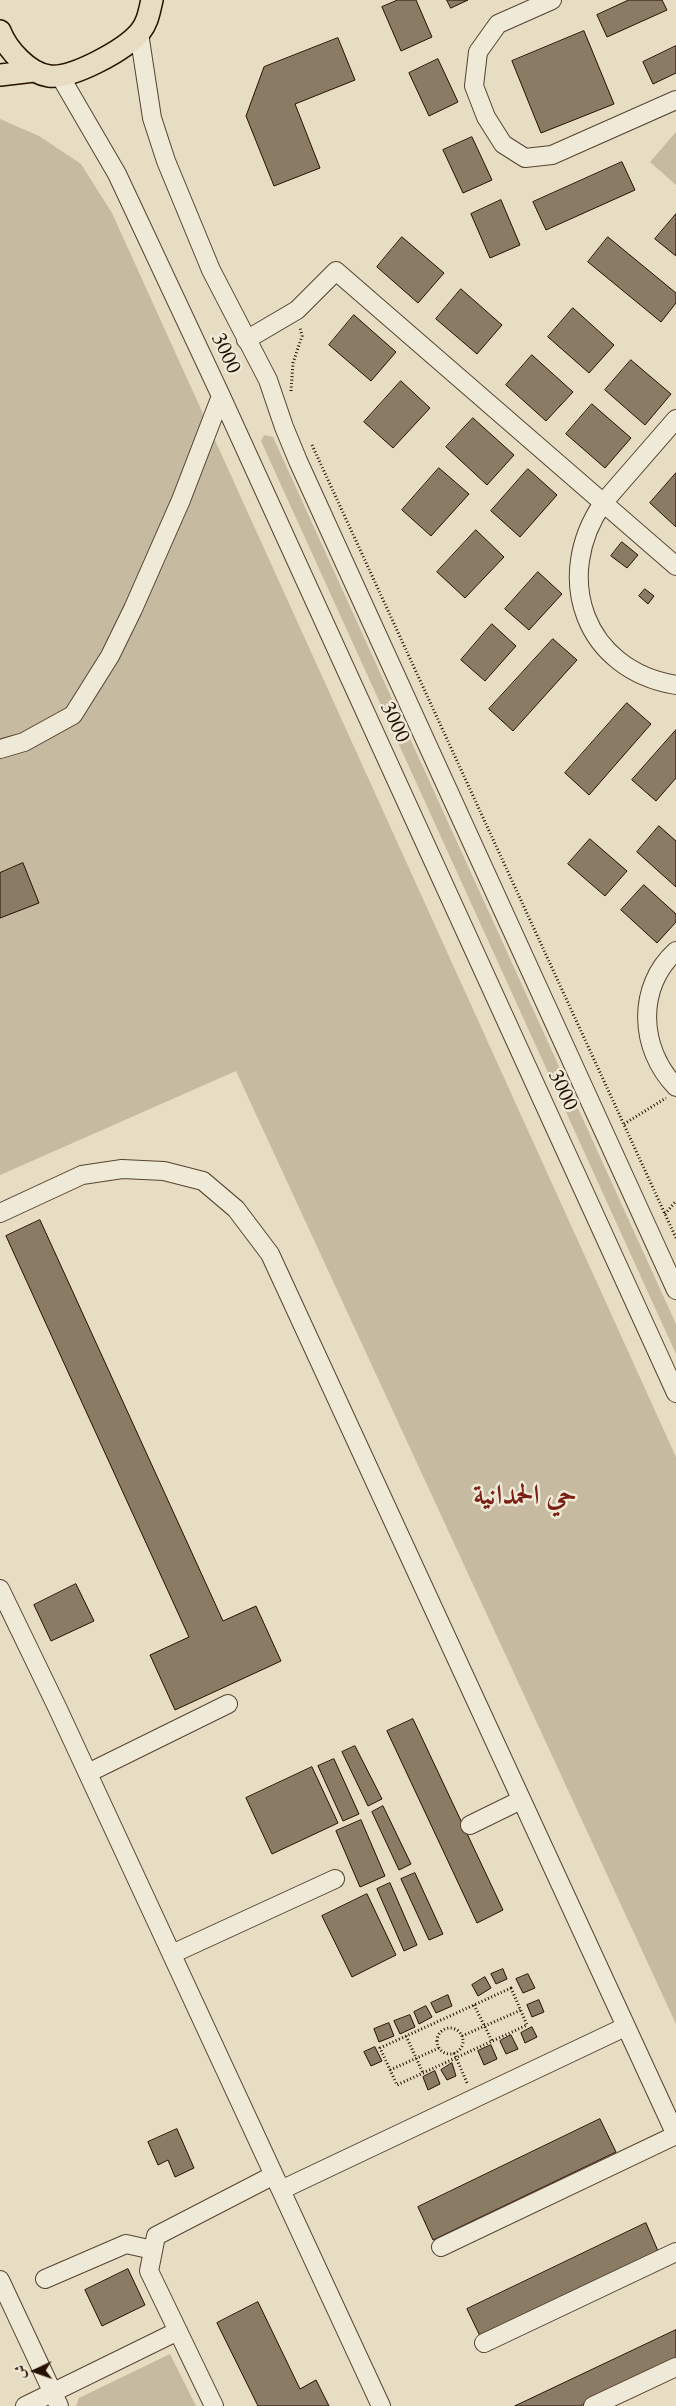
<!DOCTYPE html>
<meta charset="utf-8">
<style>
body{margin:0}
#map{position:relative;width:676px;height:2406px;overflow:hidden;background:#e7ddc2;font-family:"EB Garamond",Amiri,serif}
canvas{display:block}
.north{position:absolute;left:10px;top:2346px;width:50px;height:50px;-webkit-text-stroke:4px #efe9d7;paint-order:stroke;rotate:267deg;font-size:14px;font-weight:700;line-height:20px;text-align:center;color:#261000}
.north::after{content:'';display:block;margin:auto;width:18px;height:22px;background:#261000;clip-path:polygon(50% 0,100% 100%,50% 72%,0 100%)}
</style>
<div id="map">
<canvas width="676" height="2406"></canvas>
<div class="north">ش</div>
</div>
<script>
const g = document.querySelector('canvas').getContext('2d');
g.lineJoin = 'round';
function fill(path, color) {
  g.fillStyle = color;
  g.fill(path, 'evenodd');
}
function strokePath(path, color, width, dash) {
  g.strokeStyle = color;
  g.lineWidth = width;
  g.lineCap = dash ? 'butt' : 'round';
  g.setLineDash(dash || []);
  g.stroke(path);
}
function label(font, color, halo, rows, align = 'center') {
  g.font = font + ' "EB Garamond",Amiri,serif';
  g.lineWidth = 5;
  g.setLineDash([]);
  g.textBaseline = 'middle';
  g.strokeStyle = halo;
  g.fillStyle = color;
  for (const [text, x, y, turn = 0] of rows) {
    g.save();
    g.translate(x, y);
    g.rotate((+turn || 0) * Math.PI / 180);
    g.textAlign = isNaN(turn) ? turn : align;
    if (halo) g.strokeText(text, 0, 0);
    g.fillText(text, 0, 0);
    g.restore();
  }
}
fill(new Path2D(`
 M 0,119 L 39,136 L 81,164 L 112,213 L 676,1457 L 676,2024 L 236,1071 L 0,1175 Z
 M 676,132 L 676,185 L 650,162 Z
 M 264,435 L 273,437 L 676,1324 L 676,1354 L 261,441 Z
 M 170,2354 L 196,2406 L 76,2406 L 79,2398 Z`), '#c6baa1');
const building = new Path2D(`
 M 398,0 L 416,0 L 432,37 L 401,51 L 382,7 Z
 M 447,0 L 468,0 L 451,8 Z
 M 629,0 L 662,0 L 667,10 L 607,37 L 597,15 Z
 M 584,31 L 614,104 L 541,133 L 512,61 Z
 M 338,38 L 355,80 L 295,104 L 320,168 L 274,186 L 246,116 L 264,67 Z
 M 676,46 L 676,73 L 653,84 L 643,62 Z
 M 438,59 L 458,102 L 429,116 L 409,73 Z
 M 472,137 L 492,180 L 463,193 L 443,150 Z
 M 622,162 L 635,190 L 546,230 L 533,202 Z
 M 501,200 L 520,245 L 490,258 L 471,214 Z
 M 676,214 L 676,256 L 655,239 Z
 M 402,237 L 444,273 L 418,303 L 377,267 Z
 M 608,237 L 676,293 L 676,303 L 661,322 L 588,262 Z
 M 461,289 L 502,325 L 477,354 L 436,319 Z
 M 573,308 L 614,345 L 589,373 L 548,337 Z
 M 354,315 L 396,352 L 371,381 L 329,345 Z
 M 532,355 L 573,392 L 546,421 L 506,385 Z
 M 631,360 L 671,394 L 645,425 L 605,390 Z
 M 401,381 L 430,408 L 393,448 L 364,422 Z
 M 592,404 L 631,438 L 605,468 L 566,434 Z
 M 473,418 L 514,455 L 487,485 L 446,447 Z
 M 439,468 L 469,494 L 431,536 L 402,510 Z
 M 528,469 L 557,495 L 520,537 L 491,511 Z
 M 676,473 L 676,527 L 650,503 Z
 M 476,530 L 504,557 L 465,598 L 437,572 Z
 M 622,542 L 638,555 L 627,568 L 611,556 Z
 M 538,572 L 562,594 L 529,630 L 505,609 Z
 M 645,589 L 654,596 L 648,604 L 639,596 Z
 M 492,624 L 516,646 L 485,681 L 461,660 Z
 M 553,639 L 577,660 L 513,731 L 489,709 Z
 M 627,703 L 651,724 L 589,795 L 565,773 Z
 M 676,730 L 676,778 L 656,801 L 632,780 Z
 M 659,826 L 676,841 L 676,887 L 637,852 Z
 M 590,839 L 627,871 L 605,896 L 568,864 Z
 M 23,863 L 39,903 L 0,918 L 0,873 Z
 M 644,885 L 676,914 L 676,922 L 657,943 L 621,910 Z
 M 40,1220 L 223,1621 L 256,1606 L 281,1661 L 175,1710 L 150,1655 L 189,1637 L 6,1236 Z
 M 76,1584 L 94,1621 L 51,1641 L 34,1605 Z
 M 413,1719 L 503,1910 L 477,1923 L 387,1731 Z
 M 355,1746 L 382,1799 L 368,1806 L 342,1752 Z
 M 334,1759 L 359,1814 L 343,1821 L 318,1766 Z
 M 312,1767 L 338,1823 L 272,1854 L 246,1798 Z
 M 383,1806 L 411,1864 L 399,1870 L 372,1812 Z
 M 361,1820 L 385,1876 L 360,1887 L 336,1831 Z
 M 415,1873 L 443,1934 L 429,1940 L 401,1879 Z
 M 390,1883 L 417,1945 L 404,1951 L 377,1889 Z
 M 367,1894 L 396,1955 L 352,1977 L 322,1916 Z
 M 503,1969 L 507,1979 L 496,1984 L 491,1974 Z
 M 528,1974 L 535,1988 L 523,1993 L 516,1979 Z
 M 485,1977 L 491,1988 L 478,1996 L 472,1985 Z
 M 448,1995 L 452,2006 L 436,2013 L 431,2003 Z
 M 539,2000 L 544,2012 L 532,2017 L 527,2005 Z
 M 426,2006 L 432,2017 L 419,2024 L 414,2012 Z
 M 410,2015 L 415,2027 L 400,2034 L 394,2021 Z
 M 389,2023 L 394,2036 L 379,2042 L 374,2029 Z
 M 532,2027 L 537,2037 L 525,2043 L 521,2033 Z
 M 511,2035 L 518,2049 L 506,2054 L 500,2041 Z
 M 491,2045 L 497,2059 L 484,2065 L 478,2051 Z
 M 375,2047 L 382,2061 L 371,2066 L 364,2052 Z
 M 452,2063 L 456,2076 L 447,2080 L 441,2070 Z
 M 435,2071 L 440,2084 L 428,2090 L 423,2077 Z
 M 600,2119 L 616,2152 L 433,2240 L 418,2207 Z
 M 177,2129 L 194,2168 L 175,2177 L 168,2160 L 158,2165 L 148,2142 Z
 M 646,2223 L 658,2251 L 480,2336 L 467,2309 Z
 M 128,2269 L 145,2305 L 102,2326 L 85,2290 Z
 M 258,2302 L 300,2389 L 316,2380 L 329,2406 L 258,2406 L 217,2323 Z
 M 676,2330 L 676,2361 L 580,2406 L 515,2406 Z`);
fill(building, '#8a7b65');
strokePath(building, '#261000', 1);
const minor = new Path2D(`
 M 552,0 L 498,24 L 478,52 L 474,86 L 486,117 L 503,144 L 525,158 L 552,155 L 676,100
 M 139,33 L 152,118 L 166,161 L 211,270 L 268,380 L 284,427 L 298,461 L 676,1290
 M 60,76 L 117,174 L 221,396 L 676,1393
 M 246,340 L 297,310 L 336,271 L 676,566
 M 676,419 L 603,503 C 552,577 584,670 676,685
 M 0,749 L 24,742 L 73,715 L 110,656 L 133,609 L 181,500 L 221,396
 M 676,951 C 636,987 639,1049 676,1087
 M 0,1213 L 82,1175 L 122,1169 L 164,1171 L 203,1181 L 236,1209 L 270,1254 L 676,2135
 M 0,1589 L 57,1707 L 381,2406
 M 88,1773 L 228,1704
 M 470,1825 L 521,1800
 M 172,1954 L 335,1879
 M 281,2190 L 625,2027
 M 441,2247 L 676,2135
 M 45,2279 L 126,2244 L 153,2250
 M 0,2280 L 59,2406
 M 484,2343 L 676,2252
 M 25,2406 L 178,2331
 M 214,2406 L 149,2271 L 156,2236 L 274,2175
 M 593,2406 L 676,2367`);
const major = new Path2D(`
 M 0,31 C 7,49 28,73 49,76 C 72,79 125,50 140,32 C 148,22 149,12 152,0
 M 0,75 L 34,71`);
strokePath(minor, '#564330', 20);
strokePath(major, '#261000', 24);
strokePath(new Path2D(`
 M 291,391 L 293,363 L 302,336 L 300,327
 M 312,445 L 676,1238
 M 624,1124 L 666,1098
 M 665,1214 L 676,1201
 M 511,1988 L 527,2025 L 397,2085 L 380,2048 Z
 M 474,2005 L 492,2041
 M437 2041a13 13 0 1 1 26 0a13 13 0 1 1-26 0Z
 M 406,2036 L 423,2073
 M 462,2036 L 521,2010
 M 454,2053 L 468,2085
 M 390,2070 L 439,2048`), '#261000', 3, [1, 2.5]);
strokePath(minor, '#efe9d7', 18);
strokePath(major, '#e7ddc2', 21);
label('22px', '#261000', '#efe9d7', [
 ["3000",226,353,65],
 ["3000",395,722,65],
 ["3000",563,1090,65]
]);
label('bold 28px', '#7a1f14', '#efe9d7', [
 ["حي الحمدانية",525,1496]
]);
</script>
